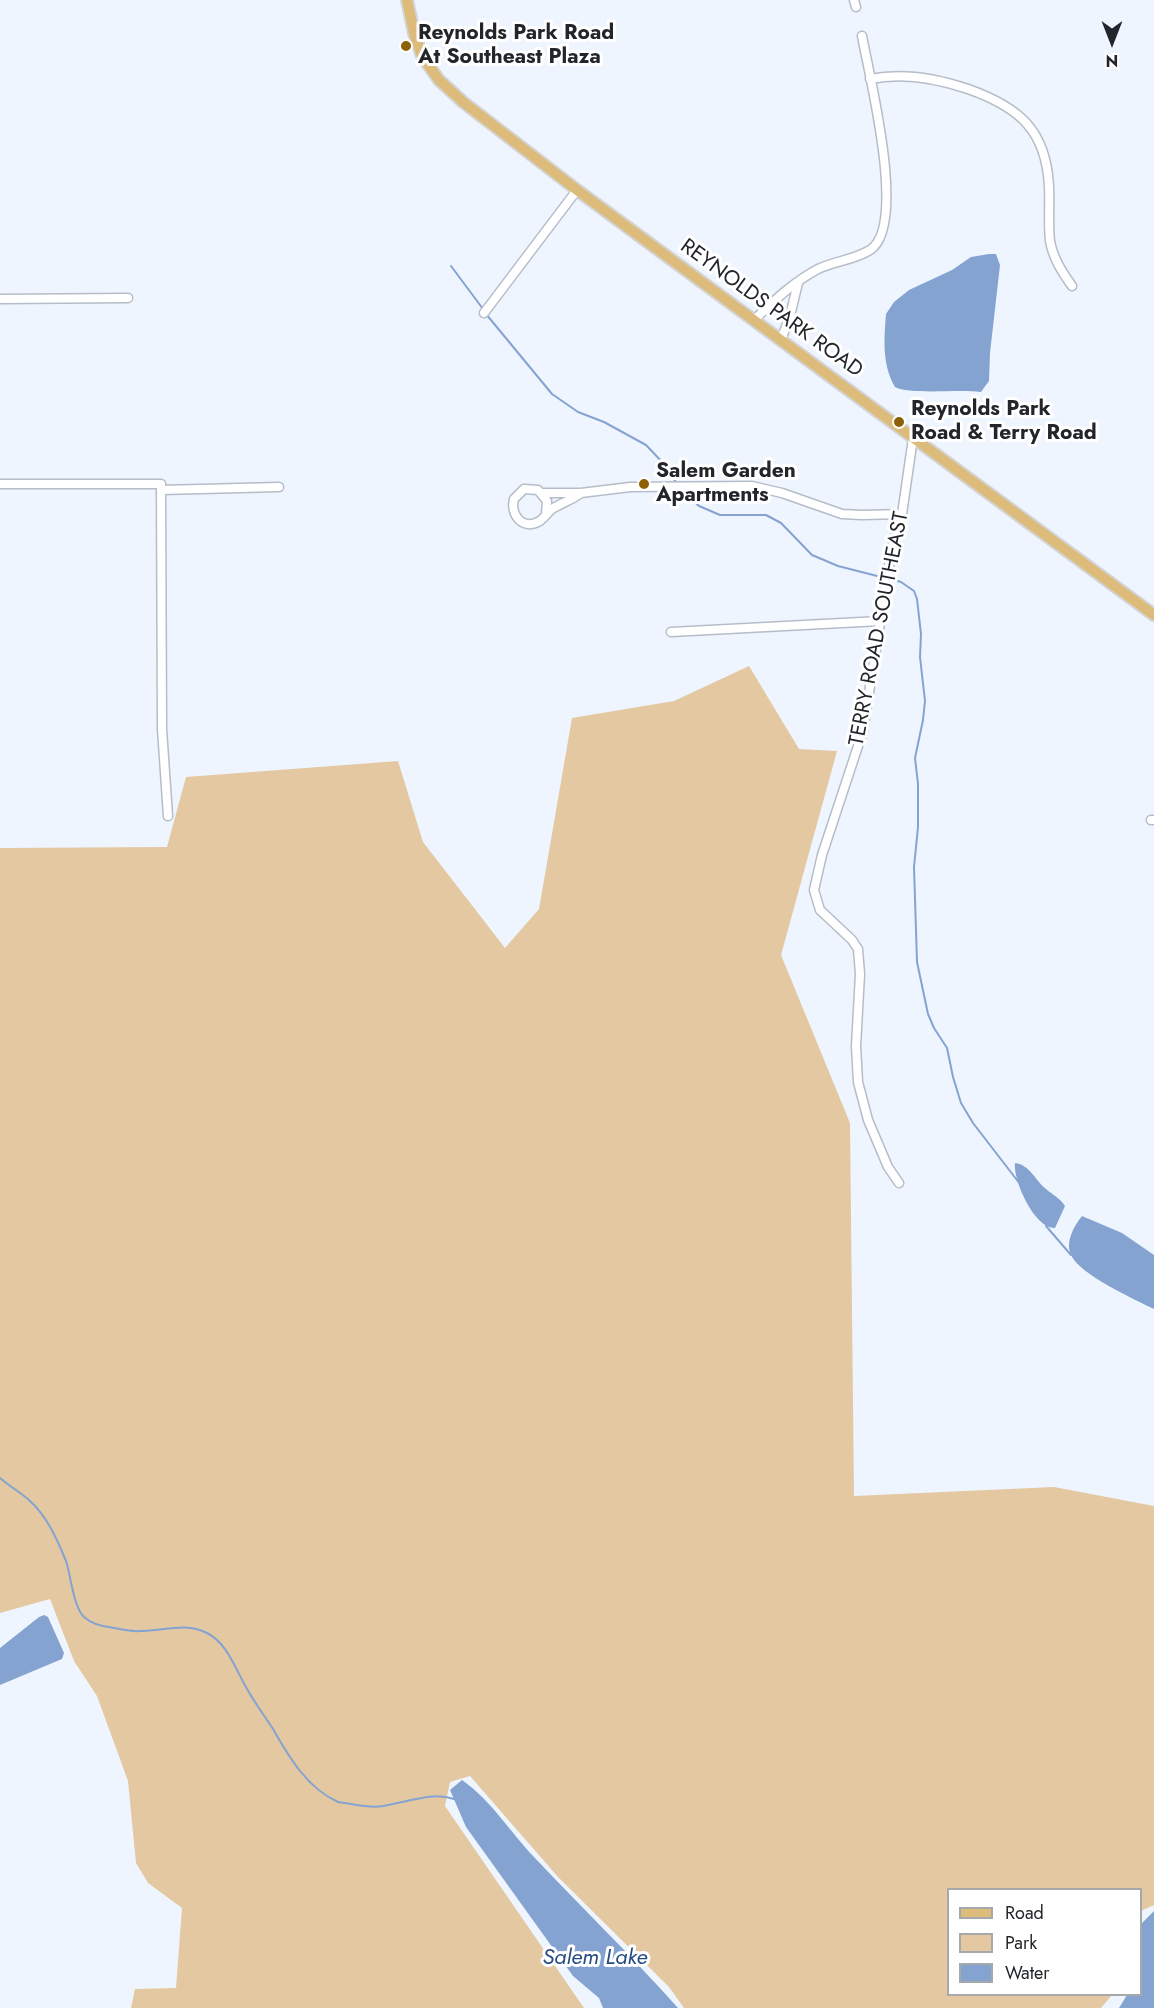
<!DOCTYPE html>
<style>
body{margin:0}
#map{position:relative;width:1154px;height:2008px;overflow:hidden;background:#eff5ff;font-family:Jost,sans-serif}
canvas{display:block}
.legend{position:absolute;left:947px;top:1888px;width:195px;height:108px;box-sizing:border-box;background:#fff;border:2px solid #a7a8a9;margin:0;padding:8px 10px;list-style:none;font-size:18px;color:#222529}
.legend li{display:flex;align-items:center;gap:12px;height:30px}
.legend b{width:30px;border:2px solid #a7a8a9}
.north{position:absolute;left:1082px;top:12px;width:60px;height:60px;-webkit-text-stroke:4px #fff;paint-order:stroke;rotate:180deg;font-size:16px;font-weight:700;line-height:24px;text-align:center;color:#222529}
.north::after{content:'';display:block;margin:auto;width:21px;height:27px;background:#222529;clip-path:polygon(50% 0,100% 100%,50% 72%,0 100%)}
</style>
<div id="map">
<canvas width="1154" height="2008"></canvas>
<ul class="legend">
<li><b style="height:8px;background:#ddbb7a"></b>Road</li>
<li><b style="height:16px;background:#e3c8a1"></b>Park</li>
<li><b style="height:16px;background:#85a3d1"></b>Water</li>
</ul>
<div class="north">N</div>
</div>
<script>
const g = document.querySelector('canvas').getContext('2d');
g.lineJoin = 'round';
function fill(path, color) {
  g.fillStyle = color;
  g.fill(path, 'evenodd');
}
function strokePath(path, color, width, dash) {
  g.strokeStyle = color;
  g.lineWidth = width;
  g.lineCap = dash ? 'butt' : 'round';
  g.setLineDash(dash || []);
  g.stroke(path);
}
function label(font, color, halo, rows, align = 'center') {
  g.font = font + ' Jost,sans-serif';
  g.lineWidth = 6;
  g.setLineDash([]);
  g.textBaseline = 'middle';
  g.strokeStyle = halo;
  g.fillStyle = color;
  for (const [text, x, y, turn = 0] of rows) {
    g.save();
    g.translate(x, y);
    g.rotate((+turn || 0) * Math.PI / 180);
    g.textAlign = isNaN(turn) ? turn : align;
    if (halo) g.strokeText(text, 0, 0);
    g.fillText(text, 0, 0);
    g.restore();
  }
}
fill(new Path2D(`
 M 749,666 L 799,749 L 837,751 L 781,955 L 850,1123 L 854,1496 L 1054,1487 L 1154,1506 L 1154,1905 L 1141,1911 L 1140,1890 L 948,1890 L 948,1994 L 1112,1995 L 1101,2008 L 684,2008 L 669,1987 L 558,1877 L 470,1776 L 450,1782 L 445,1806 L 584,2008 L 131,2008 L 135,1989 L 176,1988 L 182,1908 L 148,1883 L 136,1863 L 128,1781 L 97,1696 L 74,1661 L 50,1599 L 0,1613 L 0,848 L 167,847 L 186,777 L 398,761 L 423,842 L 505,948 L 539,909 L 572,718 L 674,701 Z`), '#e3c8a1');
fill(new Path2D(`
 M 989,254 L 996,254 L 1000,265 L 990,353 L 989,381 L 981,392 C 960,389 909,395 895,387 C 882,365 884,339 886,314 L 894,302 L 909,290 L 952,270 L 971,257 Z
 M 1015,1163 C 1030,1165 1035,1180 1046,1189 C 1053,1195 1060,1198 1065,1206 L 1055,1228 C 1035,1229 1013,1181 1015,1163 Z
 M 1082,1216 L 1122,1233 L 1154,1255 L 1154,1309 C 1134,1299 1080,1275 1071,1255 C 1065,1242 1074,1226 1082,1216 Z
 M 44,1615 L 48,1617 L 64,1653 L 62,1659 L 0,1685 L 0,1648 L 39,1617 Z
 M 462,1780 C 491,1800 510,1832 534,1857 C 582,1908 632,1956 678,2008 L 603,2008 L 599,1998 L 573,1976 L 466,1827 L 450,1790 Z
 M 1154,1911 L 1154,2008 L 1119,2008 L 1127,1995 L 1140,1994 L 1141,1924 Z`), '#85a3d1');
strokePath(new Path2D(`
 M 451,266 L 483,309
 M 486,314 L 552,394 L 578,412 L 604,422 L 646,445 L 665,465 L 677,484
 M 680,489 L 699,506 L 720,515 L 766,515 L 781,523 L 812,555 L 838,566 L 885,578
 M 891,579 L 901,582 L 914,591 L 917,599 L 921,634 L 920,657 L 925,701 L 923,720 L 915,758 L 918,784 L 918,827 L 914,867 L 917,962 L 928,1014 L 934,1028 L 947,1048 L 953,1077 L 961,1103 L 973,1123 L 1020,1184
 M 1046,1226 L 1071,1255
 M 0,1478 C 9,1486 20,1492 29,1500 C 47,1516 57,1539 66,1561 C 71,1576 73,1606 84,1617 C 91,1623 100,1626 109,1627 C 119,1629 130,1632 140,1631 C 164,1631 185,1622 207,1633 C 227,1643 235,1668 246,1687 C 254,1702 264,1715 273,1729 C 289,1757 307,1788 338,1802 C 342,1803 347,1803 351,1804 C 362,1806 373,1808 383,1806 C 406,1803 431,1791 454,1799`), '#85a3d1', 2);
const minor = new Path2D(`
 M 854,0 L 856,7
 M 870,79 C 904,72 936,78 968,89 C 1019,107 1046,130 1049,186 C 1050,204 1048,223 1050,241 C 1053,258 1062,272 1072,286
 M 0,299 L 128,298
 M 484,313 L 577,190
 M 754,320 C 775,300 792,283 818,269 C 835,261 854,260 870,250 C 908,226 869,75 862,36
 M 781,340 L 790,316 L 798,283
 M 0,484 L 161,484 L 162,729 L 168,816
 M 161,490 L 279,487
 M 542,493 L 581,493 L 630,487 L 752,486 L 782,493 L 842,514 L 862,515 L 902,514
 M 546,514 L 547,501 L 538,490 L 524,489 L 514,499 C 510,514 522,530 538,522 C 544,519 547,513 552,509 C 561,503 572,500 581,493
 M 671,632 L 880,621
 M 1151,820 L 1154,820
 M 899,1183 L 888,1167 L 868,1120 L 858,1082 L 856,1046 L 860,974 L 858,949 L 852,940 L 820,910 L 814,890 L 822,855 L 863,731 L 892,547 L 902,514 L 913,438`);
const major = new Path2D(`
 M 407,0 L 414,33 L 422,56 L 439,80 L 463,102 L 577,190 L 1154,615`);
strokePath(minor, '#b5bdc8', 11);
strokePath(major, '#d3d3d4', 14);
strokePath(minor, '#fff', 8);
strokePath(major, '#ddbb7a', 10);
for (const [x, y, r, color] of [
 [406,46,6,"#8c6004"],
 [899,422,6,"#8c6004"],
 [644,484,6,"#8c6004"]
]) {
  const dot = new Path2D();
  dot.arc(x, y, r, 0, 2 * Math.PI);
  g.fillStyle = color;
  g.fill(dot);
  strokePath(dot, '#fff', 2);
}
label('bold 21px', '#222529', '#fff', [
 ["Reynolds Park Road",418,34],
 ["At Southeast Plaza",418,58],
 ["Reynolds Park",911,410],
 ["Road & Terry Road",911,434],
 ["Salem Garden",656,472],
 ["Apartments",656,496]
], 'left');
label('21px', '#222529', '#fff', [
 ["REYNOLDS PARK ROAD",771,309,36],
 ["TERRY ROAD SOUTHEAST",880,629,-79]
]);
label('italic 22px', '#264b84', '#fff', [
 ["Salem Lake",595,1959]
]);
</script>
